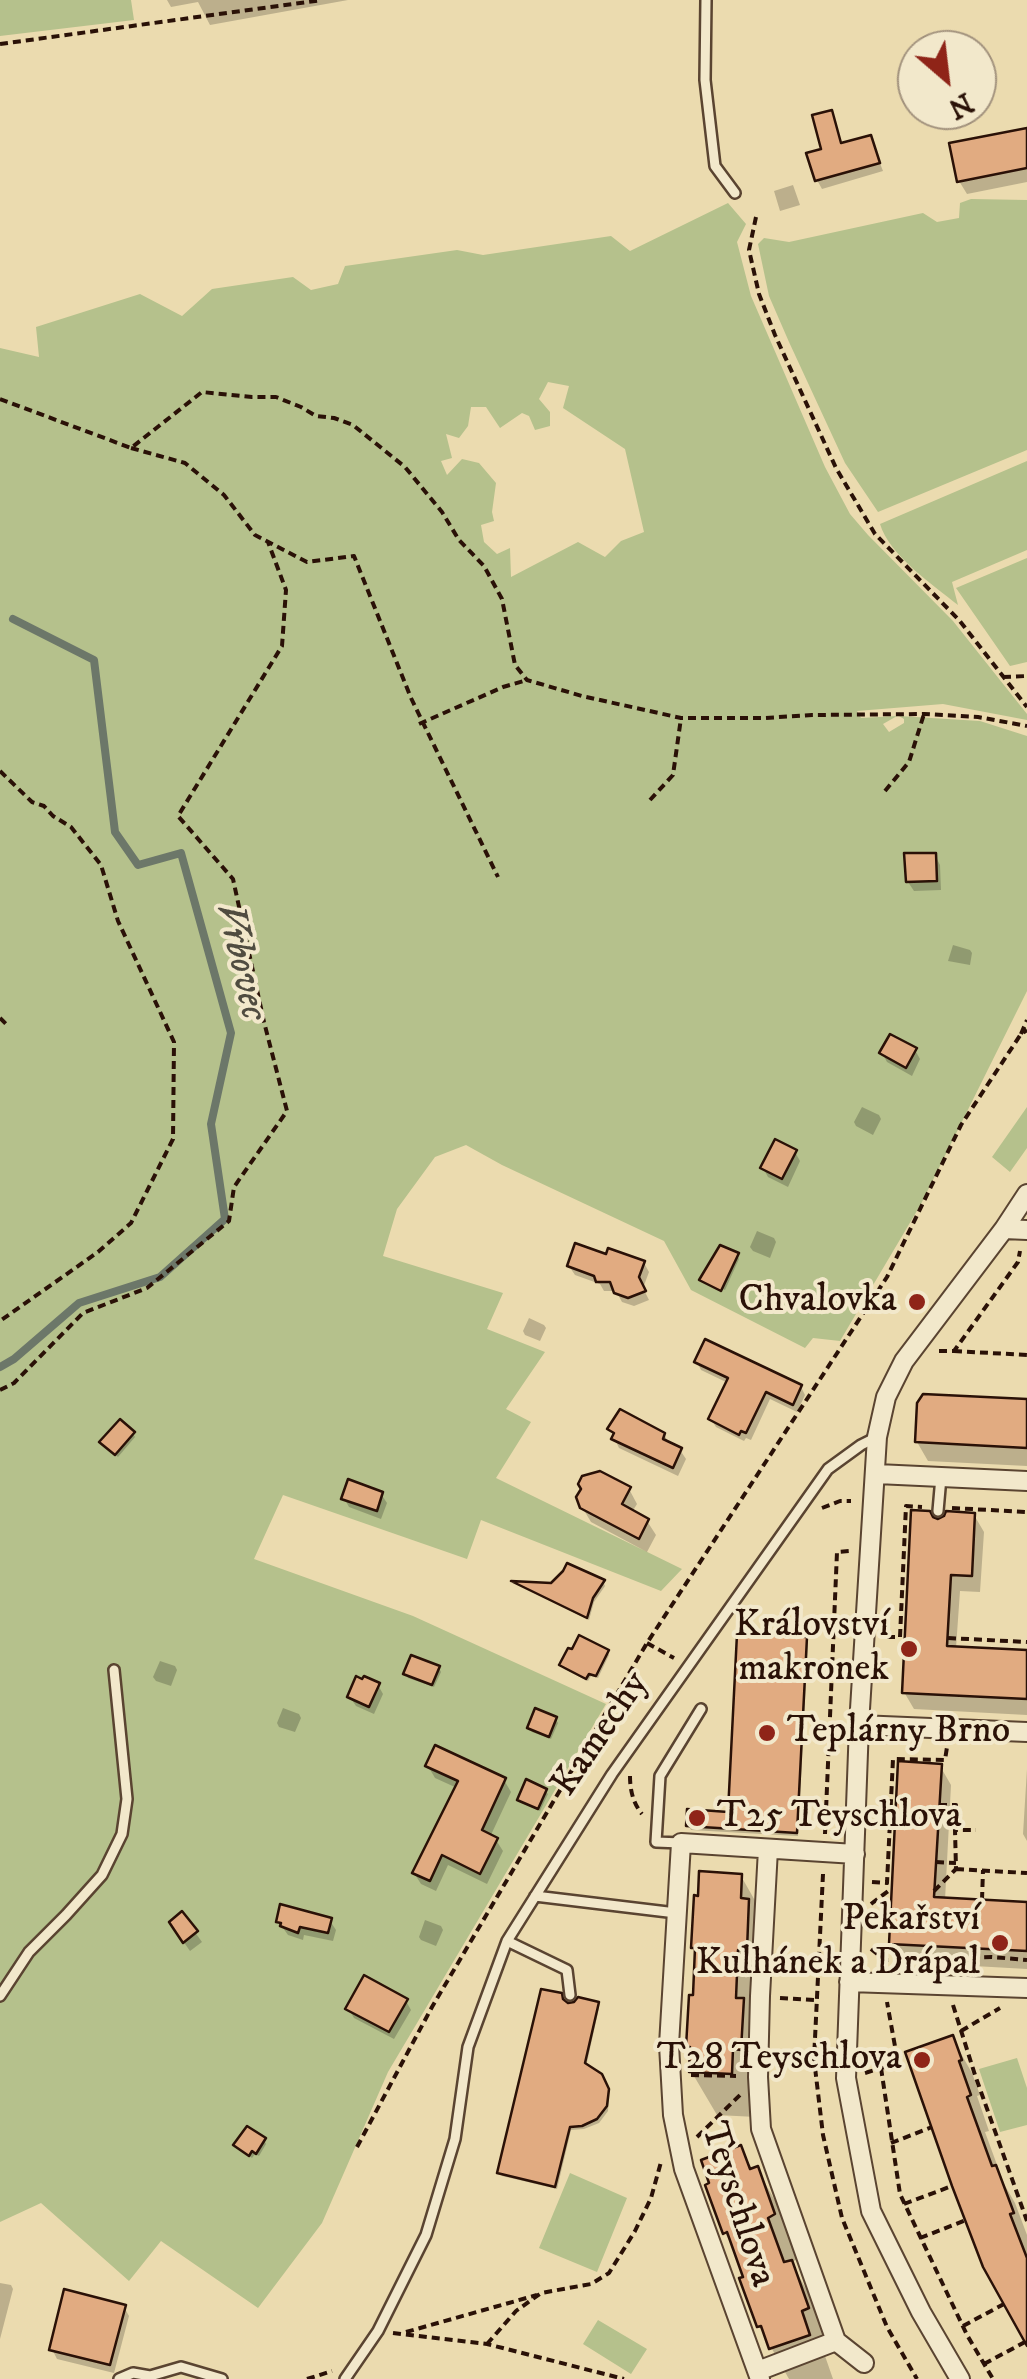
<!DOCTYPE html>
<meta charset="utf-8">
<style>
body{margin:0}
#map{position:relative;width:1027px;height:2379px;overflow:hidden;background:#ebdbaf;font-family:"IM FELL DW Pica",serif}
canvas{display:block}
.north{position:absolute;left:897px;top:30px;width:100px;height:100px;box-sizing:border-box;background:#f2e8cb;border:2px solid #a2927d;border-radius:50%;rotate:152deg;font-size:28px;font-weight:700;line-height:40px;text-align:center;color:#2a1107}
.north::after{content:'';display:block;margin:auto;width:35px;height:45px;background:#8f2418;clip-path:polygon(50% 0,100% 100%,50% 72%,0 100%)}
</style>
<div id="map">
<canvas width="1027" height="2379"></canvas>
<div class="north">N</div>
</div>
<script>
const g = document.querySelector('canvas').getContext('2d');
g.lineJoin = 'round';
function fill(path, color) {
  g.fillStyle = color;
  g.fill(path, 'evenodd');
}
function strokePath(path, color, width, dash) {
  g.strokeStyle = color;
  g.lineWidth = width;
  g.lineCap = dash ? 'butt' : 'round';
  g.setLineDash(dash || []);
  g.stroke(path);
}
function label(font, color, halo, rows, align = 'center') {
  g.font = font + ' "IM FELL DW Pica",serif';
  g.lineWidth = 8;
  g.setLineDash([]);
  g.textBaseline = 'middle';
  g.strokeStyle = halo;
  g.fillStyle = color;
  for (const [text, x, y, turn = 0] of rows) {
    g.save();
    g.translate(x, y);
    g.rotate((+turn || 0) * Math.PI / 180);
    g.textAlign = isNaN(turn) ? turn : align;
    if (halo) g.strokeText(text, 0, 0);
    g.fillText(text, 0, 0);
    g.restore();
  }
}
fill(new Path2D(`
 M 0,0 L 131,0 L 134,20 L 0,36 Z
 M 971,199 L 1027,200 L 1027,450 L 878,512 L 845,463 L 789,342 L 769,296 L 758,244 L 764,238 L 789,242 L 923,213 L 937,222 L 959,218 L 960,203 Z
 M 728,203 L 746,224 L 737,242 L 751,296 L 825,467 L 850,514 L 868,535 L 953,621 L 1027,714 L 1027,720 L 943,704 L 857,711 L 861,718 L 897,716 L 883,724 L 889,732 L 904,723 L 904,719 L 899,716 L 980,721 L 1027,736 L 1027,991 L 921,1204 L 840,1341 L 813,1338 L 805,1348 L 691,1290 L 664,1241 L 502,1165 L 466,1145 L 435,1157 L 397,1209 L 383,1256 L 503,1293 L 487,1329 L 545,1352 L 506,1409 L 531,1422 L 496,1478 L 682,1569 L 661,1591 L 481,1520 L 467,1559 L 283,1495 L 254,1559 L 413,1616 L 606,1704 L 388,2072 L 322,2223 L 258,2308 L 161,2241 L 129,2281 L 41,2203 L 0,2222 L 0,348 L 39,357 L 36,327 L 140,294 L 182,316 L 212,289 L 293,277 L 311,290 L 338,284 L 345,266 L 457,250 L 483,255 L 611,236 L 630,251 ZM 548,382 L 569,386 L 563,408 L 625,449 L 644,532 L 621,541 L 605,557 L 578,542 L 511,577 L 510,548 L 497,554 L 484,542 L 481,525 L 494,521 L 492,512 L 496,483 L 479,463 L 462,459 L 447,475 L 441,461 L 452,458 L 446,434 L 459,438 L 468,426 L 471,407 L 486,407 L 500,428 L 522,413 L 529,416 L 535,430 L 550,426 L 550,412 L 539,399 Z
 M 1027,461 L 1027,550 L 952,582 L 958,605 C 933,585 889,555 880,524 Z
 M 1027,558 L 1027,662 L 1010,666 L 956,588 Z
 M 1027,1107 L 1027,1148 L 1010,1172 L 992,1157 Z
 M 1017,2058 L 1027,2088 L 1027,2125 L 1000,2132 L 979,2069 Z
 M 570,2173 L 627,2198 L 597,2272 L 539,2248 Z
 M 598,2320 L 647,2349 L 631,2374 L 583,2344 Z`), '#b5c18c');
fill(new Path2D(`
 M 167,0 L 348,0 L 210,25 L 198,2 L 171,7 Z
 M 831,113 L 836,122 L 842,146 L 870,138 L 883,171 L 822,189 L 817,180 Z
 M 1027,130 L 1027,182 L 967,194 L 959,181 Z
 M 793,185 L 800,205 L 780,211 L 774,191 Z
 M 935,855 L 940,865 L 941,890 L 914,891 L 908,882 Z
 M 953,945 L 970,950 L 972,953 L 970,965 L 948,961 Z
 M 915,1050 L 920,1059 L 912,1076 L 887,1062 L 882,1053 Z
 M 862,1107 L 879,1115 L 881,1119 L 873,1135 L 856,1126 L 854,1122 Z
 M 795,1152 L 800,1161 L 788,1187 L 768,1177 L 763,1168 Z
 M 757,1231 L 774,1238 L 776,1242 L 770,1258 L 753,1251 L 750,1247 Z
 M 737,1255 L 739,1259 L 725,1290 L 702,1279 Z
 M 607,1257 L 644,1263 L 649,1272 L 643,1288 L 649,1300 L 634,1306 L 622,1302 L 616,1291 L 604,1291 L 600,1284 L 575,1275 L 569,1266 Z
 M 529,1318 L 544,1325 L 546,1328 L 540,1341 L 525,1335 L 523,1331 Z
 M 697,1362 L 801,1387 L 805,1395 L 797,1412 L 770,1399 L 751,1440 L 746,1438 L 744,1441 L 716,1427 L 711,1419 L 728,1383 L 701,1370 Z
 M 1027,1401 L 1027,1466 L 928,1461 L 917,1442 Z
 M 610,1429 L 664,1434 L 670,1446 L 680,1450 L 686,1459 L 678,1476 L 619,1448 Z
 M 133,1434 L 135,1437 L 118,1457 L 105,1446 Z
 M 629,1489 L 637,1504 L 632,1512 L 647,1521 L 656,1535 L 647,1552 L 591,1522 L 582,1507 Z
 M 381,1494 L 387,1503 L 381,1519 L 349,1507 L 344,1498 Z
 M 974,1515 L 984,1532 L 980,1592 L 960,1591 L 956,1648 L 1027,1652 L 1027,1715 L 914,1709 L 904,1692 L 938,1522 Z
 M 603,1582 L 605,1586 L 594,1602 L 589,1620 L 516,1584 L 552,1585 Z
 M 806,1640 L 808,1643 L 798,1836 L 691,1830 L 689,1826 L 730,1814 Z
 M 607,1652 L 609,1655 L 598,1678 L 591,1676 L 588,1681 L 564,1669 L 562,1665 Z
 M 160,1661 L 175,1666 L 177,1670 L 171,1686 L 156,1681 L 153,1677 Z
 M 439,1668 L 441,1672 L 434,1687 L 408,1678 L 406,1674 Z
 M 378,1685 L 383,1694 L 374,1714 L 356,1706 L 350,1697 Z
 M 283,1708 L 299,1714 L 301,1718 L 295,1732 L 279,1727 L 277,1723 Z
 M 555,1719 L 558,1723 L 551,1739 L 532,1732 L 529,1728 Z
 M 428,1766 L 504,1780 L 511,1792 L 490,1837 L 496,1840 L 503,1851 L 487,1884 L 448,1865 L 436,1891 L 421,1884 L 414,1873 L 457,1788 L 435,1778 Z
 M 940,1766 L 951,1785 L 945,1900 L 1027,1905 L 1027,1969 L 903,1962 L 892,1943 Z
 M 1027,1769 L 1027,1841 L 1023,1834 Z
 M 545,1791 L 548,1794 L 540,1811 L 522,1803 L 520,1799 Z
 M 741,1876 L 766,1920 L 766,1932 L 773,1945 L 770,1993 L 762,1993 L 760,2032 L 768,2044 L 765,2093 L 756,2117 L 717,2115 L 691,2071 L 692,2053 L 688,2046 L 695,1998 L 697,1954 L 694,1947 Z
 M 182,1914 L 202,1942 L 190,1951 L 171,1924 Z
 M 425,1920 L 441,1926 L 443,1930 L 436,1946 L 421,1940 L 419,1937 Z
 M 278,1921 L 330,1921 L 336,1930 L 333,1941 L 304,1935 L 303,1940 L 288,1935 Z
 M 406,2001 L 411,2010 L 394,2039 L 354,2018 L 348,2008 Z
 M 597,2004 L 599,2008 L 586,2067 L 603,2081 L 609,2095 L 608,2111 L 599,2123 L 584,2129 L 571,2130 L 557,2189 L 502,2176 L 500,2173 L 567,2005 Z
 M 952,2038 L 972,2073 L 980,2095 L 977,2096 L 989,2131 L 985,2132 L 1004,2184 L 1015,2203 L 1027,2235 L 1027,2341 Z
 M 264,2140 L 266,2144 L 259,2156 L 255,2154 L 252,2158 L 236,2145 Z
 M 740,2148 L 753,2170 L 757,2169 L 782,2213 L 798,2259 L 791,2262 L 816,2307 L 832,2352 L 825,2356 L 833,2379 L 789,2379 L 759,2326 L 737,2253 L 725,2233 Z
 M 0,2283 L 11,2285 L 13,2289 L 0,2339 Z
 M 124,2307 L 129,2316 L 114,2373 L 57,2359 L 52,2349 Z`), '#0003');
strokePath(new Path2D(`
 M 0,1367 L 14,1359 L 79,1303 L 160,1277 L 225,1219 L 211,1124 L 231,1033 L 181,853 L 138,865 L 115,832 L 94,660 L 13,619`), '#6c7769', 8);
const building = new Path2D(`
 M 832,110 L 841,143 L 871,135 L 880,163 L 815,181 L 806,153 L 821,149 L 812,115 Z
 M 1027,128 L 1027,168 L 957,182 L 949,143 Z
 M 904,853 L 936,853 L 937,881 L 906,882 Z
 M 890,1034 L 917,1048 L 906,1068 L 879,1053 Z
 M 775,1139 L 797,1150 L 782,1179 L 760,1168 Z
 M 575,1243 L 606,1254 L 608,1248 L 645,1261 L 639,1277 L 646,1291 L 628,1298 L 614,1293 L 610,1282 L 596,1282 L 594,1276 L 567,1266 Z
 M 720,1245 L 739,1253 L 721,1291 L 699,1280 Z
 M 705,1339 L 802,1385 L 793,1405 L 766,1392 L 746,1433 L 741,1431 L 739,1435 L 708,1419 L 728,1378 L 694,1362 Z
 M 923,1394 L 1027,1399 L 1027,1448 L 915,1442 L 917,1403 Z
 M 620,1409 L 665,1433 L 663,1439 L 682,1448 L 673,1468 L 611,1439 L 614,1433 L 607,1429 Z
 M 120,1419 L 135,1432 L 115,1455 L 99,1442 Z
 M 600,1471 L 631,1487 L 622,1504 L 649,1519 L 639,1539 L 580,1508 L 576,1497 L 581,1489 L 578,1484 L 582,1476 Z
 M 348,1479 L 383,1492 L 377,1511 L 341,1499 Z
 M 911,1510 L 930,1511 L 933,1517 L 938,1519 L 944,1516 L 946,1511 L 975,1513 L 972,1576 L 951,1575 L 947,1646 L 1027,1650 L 1027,1699 L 902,1693 Z
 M 567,1563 L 605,1580 L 593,1598 L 587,1618 L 511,1581 L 551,1583 L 563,1571 Z
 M 737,1634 L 807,1637 L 797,1833 L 686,1826 L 687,1809 L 728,1812 Z
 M 579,1635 L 609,1650 L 596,1676 L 589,1674 L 586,1679 L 559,1665 L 568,1648 L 572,1649 Z
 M 411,1655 L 440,1666 L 432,1685 L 403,1674 Z
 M 356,1676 L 362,1679 L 364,1676 L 380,1683 L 369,1707 L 347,1697 Z
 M 535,1708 L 557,1717 L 549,1737 L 527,1728 Z
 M 435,1745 L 506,1778 L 482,1830 L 498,1838 L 480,1874 L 442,1855 L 430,1881 L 412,1873 L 458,1781 L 425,1766 Z
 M 898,1761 L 942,1764 L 934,1897 L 1027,1902 L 1027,1951 L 889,1944 Z
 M 526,1779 L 547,1789 L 538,1809 L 517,1800 Z
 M 699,1871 L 742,1874 L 741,1898 L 749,1899 L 747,1950 L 738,1950 L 736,1998 L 744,1998 L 741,2050 L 733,2049 L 732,2074 L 689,2072 L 690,2047 L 686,2047 L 689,1995 L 693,1995 L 695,1948 L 691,1948 L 694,1895 L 698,1896 Z
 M 280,1904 L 332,1918 L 328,1933 L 300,1927 L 298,1933 L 280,1926 L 281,1923 L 276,1922 Z
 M 182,1911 L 198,1931 L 183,1943 L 169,1922 Z
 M 364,1975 L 408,1999 L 389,2032 L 345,2009 Z
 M 541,1989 L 562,1993 L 563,1999 L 568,2003 L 574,2002 L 578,1997 L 599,2002 L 585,2063 L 602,2074 L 609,2089 L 607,2106 L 597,2119 L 582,2126 L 570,2127 L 555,2187 L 497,2173 Z
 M 953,2035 L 962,2060 L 959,2061 L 971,2095 L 967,2097 L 992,2166 L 996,2165 L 1014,2213 L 1010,2214 L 1027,2258 L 1027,2346 L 983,2267 L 952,2186 L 905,2052 Z
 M 247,2126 L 266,2138 L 256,2154 L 252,2151 L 249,2156 L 233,2145 Z
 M 741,2145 L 750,2169 L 758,2166 L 775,2214 L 768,2218 L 784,2262 L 792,2260 L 809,2308 L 802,2311 L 810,2335 L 769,2349 L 761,2326 L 757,2327 L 739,2278 L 743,2277 L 727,2232 L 723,2234 L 705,2185 L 709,2183 L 701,2160 Z
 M 64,2289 L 126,2305 L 110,2365 L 49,2350 Z`);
fill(building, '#e1ab81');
strokePath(building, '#2a1107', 2.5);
const lane = new Path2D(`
 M 706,0 L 705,80 L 715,166 L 735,193
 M 938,1511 L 941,1477
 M 681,1843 L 656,1842 L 660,1776 L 701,1709
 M 535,1896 L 676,1913
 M 507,1941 L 567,1970 L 570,1995
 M 0,1996 L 29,1952 L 66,1915 L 102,1875 L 122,1834 L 127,1799 L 114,1670
 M 119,2379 L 133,2373 L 150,2376 L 181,2367 L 222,2379
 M 345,2379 L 378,2331 L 426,2235 L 455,2139 L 468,2047 L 507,1941 L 612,1774 L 828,1469 L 861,1445 L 875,1438`);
const street = new Path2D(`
 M 1004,1229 L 1027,1230
 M 877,1474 L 1027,1481
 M 859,1725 L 1027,1732
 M 849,1982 L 1027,1988
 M 836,2341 L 864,2363
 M 758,2371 L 836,2341 L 761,2129 L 758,2077 L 760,1996 L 768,1849
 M 760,2379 L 684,2169 L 673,2115 L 669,2045 L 681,1843 L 855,1854
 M 960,2379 L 921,2312 L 871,2211 L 846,2078 L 859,1725 L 877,1437 L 886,1397 L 904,1361 L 1004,1229 L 1027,1194`);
strokePath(lane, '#5a4431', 14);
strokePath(street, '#5a4431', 22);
strokePath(new Path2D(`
 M 0,44 L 322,0
 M 756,217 L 749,250 L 759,294 L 775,335 L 836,468 L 875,534 L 959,620 L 1027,707
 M 0,399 L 131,448 L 202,392 L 252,397 L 276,397 L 301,407 L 316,416 L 334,418 L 353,425 L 405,467 L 442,512 L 459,540 L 484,566 L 502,599 L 515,665 L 527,680 L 582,696 L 681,718 L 765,718 L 812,715 L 924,714 L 978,717 L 1027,726
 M 131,448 L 185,463 L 224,495 L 255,535 L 307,562 L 354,556 L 411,698 L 498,877
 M 1003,677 L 1027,676
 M 419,724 L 503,687 L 527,680
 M 0,771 L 32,802 L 44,806 L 53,816 L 71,827 L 101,865 L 118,921 L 174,1042 L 173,1139 L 131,1223 L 98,1252 L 0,1321
 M 885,791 L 909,762 L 924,714
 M 650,800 L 673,775 L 681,718
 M 0,1018 L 6,1024
 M 1021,1034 L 1027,1020
 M 939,1351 L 954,1351 L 1018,1262 L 1020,1251
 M 954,1351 L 1027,1355
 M 0,1390 L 14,1383 L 83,1313 L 147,1288 L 229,1221 L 234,1187 L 287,1111 L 264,1022 L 233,879 L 178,816 L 282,646 L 286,590 L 268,542
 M 822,1508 L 840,1501 L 851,1501
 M 952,1508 L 1027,1512
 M 887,1637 L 900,1637 L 906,1506 L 922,1507
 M 948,1638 L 1027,1642
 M 647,1643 L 674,1658
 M 630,1776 C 630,1790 633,1803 642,1814
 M 939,1805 L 956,1805 L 955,1830
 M 825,1834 L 837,1552 L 850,1551
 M 936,1862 L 956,1863
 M 956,1869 L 1027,1873
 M 823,1874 L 814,2059 L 823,2135 L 842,2218 L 887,2327 L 917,2379
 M 872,1882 L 887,1883 L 893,1759 L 945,1760 L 947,1747
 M 934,1891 L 956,1869 L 955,1830 L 976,1830
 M 982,1900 L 983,1870
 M 871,1904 L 891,1889
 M 871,1949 L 885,1960 L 992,1957 L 1027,1960
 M 780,1998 L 815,2000
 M 953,2005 L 975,2075 L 1027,2221
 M 961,2031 L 1000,2008
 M 881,2068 L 900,2194 L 967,2335 L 993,2379
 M 865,2073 L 898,2063 L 887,2002
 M 691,2075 L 736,2076
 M 697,2137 L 740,2095
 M 891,2143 L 932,2127
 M 357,2147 L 432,2007 L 647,1643 L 887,1277 L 961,1125 L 1021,1034 L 1027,1030
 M 904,2204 L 952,2186
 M 920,2238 L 966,2220
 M 963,2326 L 1004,2304
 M 406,2332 L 537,2295
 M 393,2333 L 487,2344 L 624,2379
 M 487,2344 L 516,2311 L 541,2293 L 591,2284 L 609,2273 L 635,2231 L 651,2198 L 661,2162
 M 984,2364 L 1025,2342
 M 307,2379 L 332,2371`), '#2a1107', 4, [8, 5]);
strokePath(lane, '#f2e8cb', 9);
strokePath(street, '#f2e8cb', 18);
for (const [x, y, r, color] of [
 [917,1302,10,"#8f2418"],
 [909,1649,10,"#8f2418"],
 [767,1733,10,"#8f2418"],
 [697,1818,10,"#8f2418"],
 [1000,1943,10,"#8f2418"],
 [922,2060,10,"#8f2418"]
]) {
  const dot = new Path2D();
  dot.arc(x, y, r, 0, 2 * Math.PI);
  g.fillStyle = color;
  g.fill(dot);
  strokePath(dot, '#f2e8cb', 4);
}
label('38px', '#2a1107', '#f2e8cb', [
 ["Chvalovka",897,1302],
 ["Království",889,1627],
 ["makronek",889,1671],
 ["Teplárny Brno",787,1733,"left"],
 ["T25 Teyschlova",717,1818,"left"],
 ["Pekařství",980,1921],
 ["Kulhánek a Drápal",980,1965],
 ["T28 Teyschlova",902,2060]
], 'right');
label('38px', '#2a1107', '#f2e8cb', [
 ["Kamechy",602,1735,-56],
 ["Teyschlova",736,2205,72]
]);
label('italic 40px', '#504c40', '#f2e8cb', [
 ["Vrbovec",239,962,77]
]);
</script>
